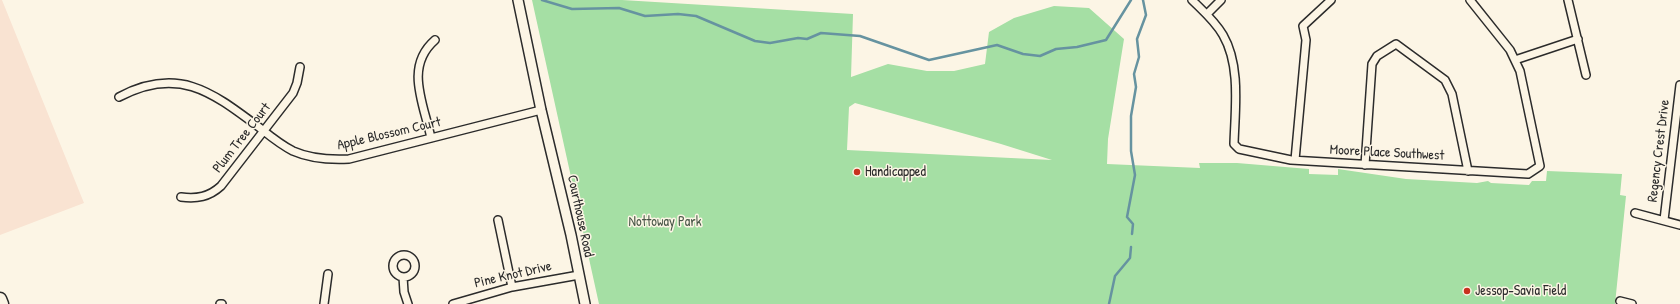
<!DOCTYPE html>
<style>
body{margin:0}
canvas{display:block;background:#fcf5e5}
</style>
<canvas width="1680" height="304"></canvas>
<script>
const g = document.querySelector('canvas').getContext('2d');
g.lineJoin = 'round';
function fill(path, color) {
  g.fillStyle = color;
  g.fill(path, 'evenodd');
}
function strokePath(path, color, width, dash) {
  g.strokeStyle = color;
  g.lineWidth = width;
  g.lineCap = dash ? 'butt' : 'round';
  g.setLineDash(dash || []);
  g.stroke(path);
}
function label(font, color, halo, rows, align = 'center') {
  g.font = font + ' "Patrick Hand",sans-serif';
  g.lineWidth = 3;
  g.setLineDash([]);
  g.textBaseline = 'middle';
  g.strokeStyle = halo;
  g.fillStyle = color;
  for (const [text, x, y, turn = 0] of rows) {
    g.save();
    g.translate(x, y);
    g.rotate((+turn || 0) * Math.PI / 180);
    g.textAlign = isNaN(turn) ? turn : align;
    if (halo) g.strokeText(text, 0, 0);
    g.fillText(text, 0, 0);
    g.restore();
  }
}
fill(new Path2D(`
 M 0,0 L 2,0 L 84,203 L 0,235 Z`), '#f9e3d2');
fill(new Path2D(`
 M 532,0 L 622,0 L 853,14 L 851,77 L 888,64 L 927,71 L 954,71 L 985,64 L 989,32 L 1014,18 L 1054,6 L 1089,8 L 1124,39 L 1108,139 L 1107,164 L 1200,168 L 1199,163 L 1237,163 L 1309,169 L 1309,174 L 1338,175 L 1338,169 L 1406,179 L 1477,183 L 1488,181 L 1491,183 L 1529,185 L 1532,181 L 1546,181 L 1547,171 L 1622,174 L 1620,195 L 1626,196 L 1615,304 L 599,304 ZM 855,103 L 1001,144 L 1052,160 L 847,150 L 849,107 Z`), '#a5dfa4');
strokePath(new Path2D(`
 M 542,0 L 572,9 L 619,8 L 645,16 L 678,14 L 696,16 L 755,41 L 770,43 L 798,38 L 807,39 L 821,33 L 860,36 L 929,60 L 997,45 L 1023,54 L 1040,56 L 1056,49 L 1077,47 L 1106,40 L 1131,0
 M 1132,234 L 1133,224 L 1127,217 L 1135,175 L 1131,151 L 1131,116 L 1136,87 L 1134,74 L 1139,57 L 1137,39 L 1146,15 L 1143,0
 M 1109,304 L 1115,276 L 1130,258 L 1131,247`), '#6693a0', 2.5);
const minor = new Path2D(`
 M 1192,0 C 1203,11 1215,21 1223,35 C 1241,66 1235,109 1234,144 L 1239,149 L 1291,160 L 1528,174 L 1540,166 L 1520,71 L 1510,50 L 1470,0
 M 1568,0 L 1586,75
 M 1207,14 L 1221,0
 M 1515,60 L 1578,39
 M 119,97 C 179,65 213,93 260,128 C 270,136 281,145 293,151 C 311,159 329,160 349,159 L 541,110
 M 431,138 C 424,104 404,67 435,40
 M 1295,160 L 1306,40 L 1303,26 L 1331,0
 M 1365,165 L 1372,64 L 1377,56 L 1396,44 L 1445,80 L 1452,94 L 1468,171
 M 181,197 C 197,199 209,197 221,186 L 293,93 L 297,83 L 300,67
 M 1635,213 L 1680,225
 M 498,220 L 512,287
 M 1664,220 L 1680,85
 M393 266a11 11 0 1 1 22 0a11 11 0 1 1-22 0Z
 M 403,277 L 404,292 L 408,304
 M 1620,301 L 1632,304
 M 220,304 L 222,304
 M 324,304 L 328,274
 M 453,304 L 512,287 L 579,275`);
const tertiary = new Path2D(`
 M 518,0 L 541,110 L 571,235 L 585,304`);
const primary = new Path2D(`
 M 0,299 L 2,304`);
strokePath(minor, '#2b2b2b', 10);
strokePath(tertiary, '#2b2b2b', 12);
strokePath(primary, '#2b2b2b', 15);
strokePath(minor, '#fcf5e5', 7);
strokePath(tertiary, '#fcf5e5', 9);
strokePath(primary, '#fcf5e5', 12);
for (const [x, y, r, color] of [
 [857,172,4,"#c8321e"],
 [1467,291,4,"#c8321e"]
]) {
  const dot = new Path2D();
  dot.arc(x, y, r, 0, 2 * Math.PI);
  g.fillStyle = color;
  g.fill(dot);
  strokePath(dot, '#fcf5e5', 1.5);
}
label('14px', '#2b2b2b', '#fcf5e5', [
 ["Apple Blossom Court",389,134,-13],
 ["Plum Tree Court",242,138,-52],
 ["Regency Crest Drive",1659,151,-83],
 ["Moore Place Southwest",1387,153,3],
 ["Courthouse Road",580,216,78],
 ["Pine Knot Drive",513,275,-13]
]);
label('14px', '#2b2b2b', '#fcf5e5', [
 ["Handicapped",865,172],
 ["Jessop-Savia Field",1475,291]
], 'left');
label('14px', '#4a5849', '#fcf5e5', [
 ["Nottoway Park",665,222]
]);
</script>
